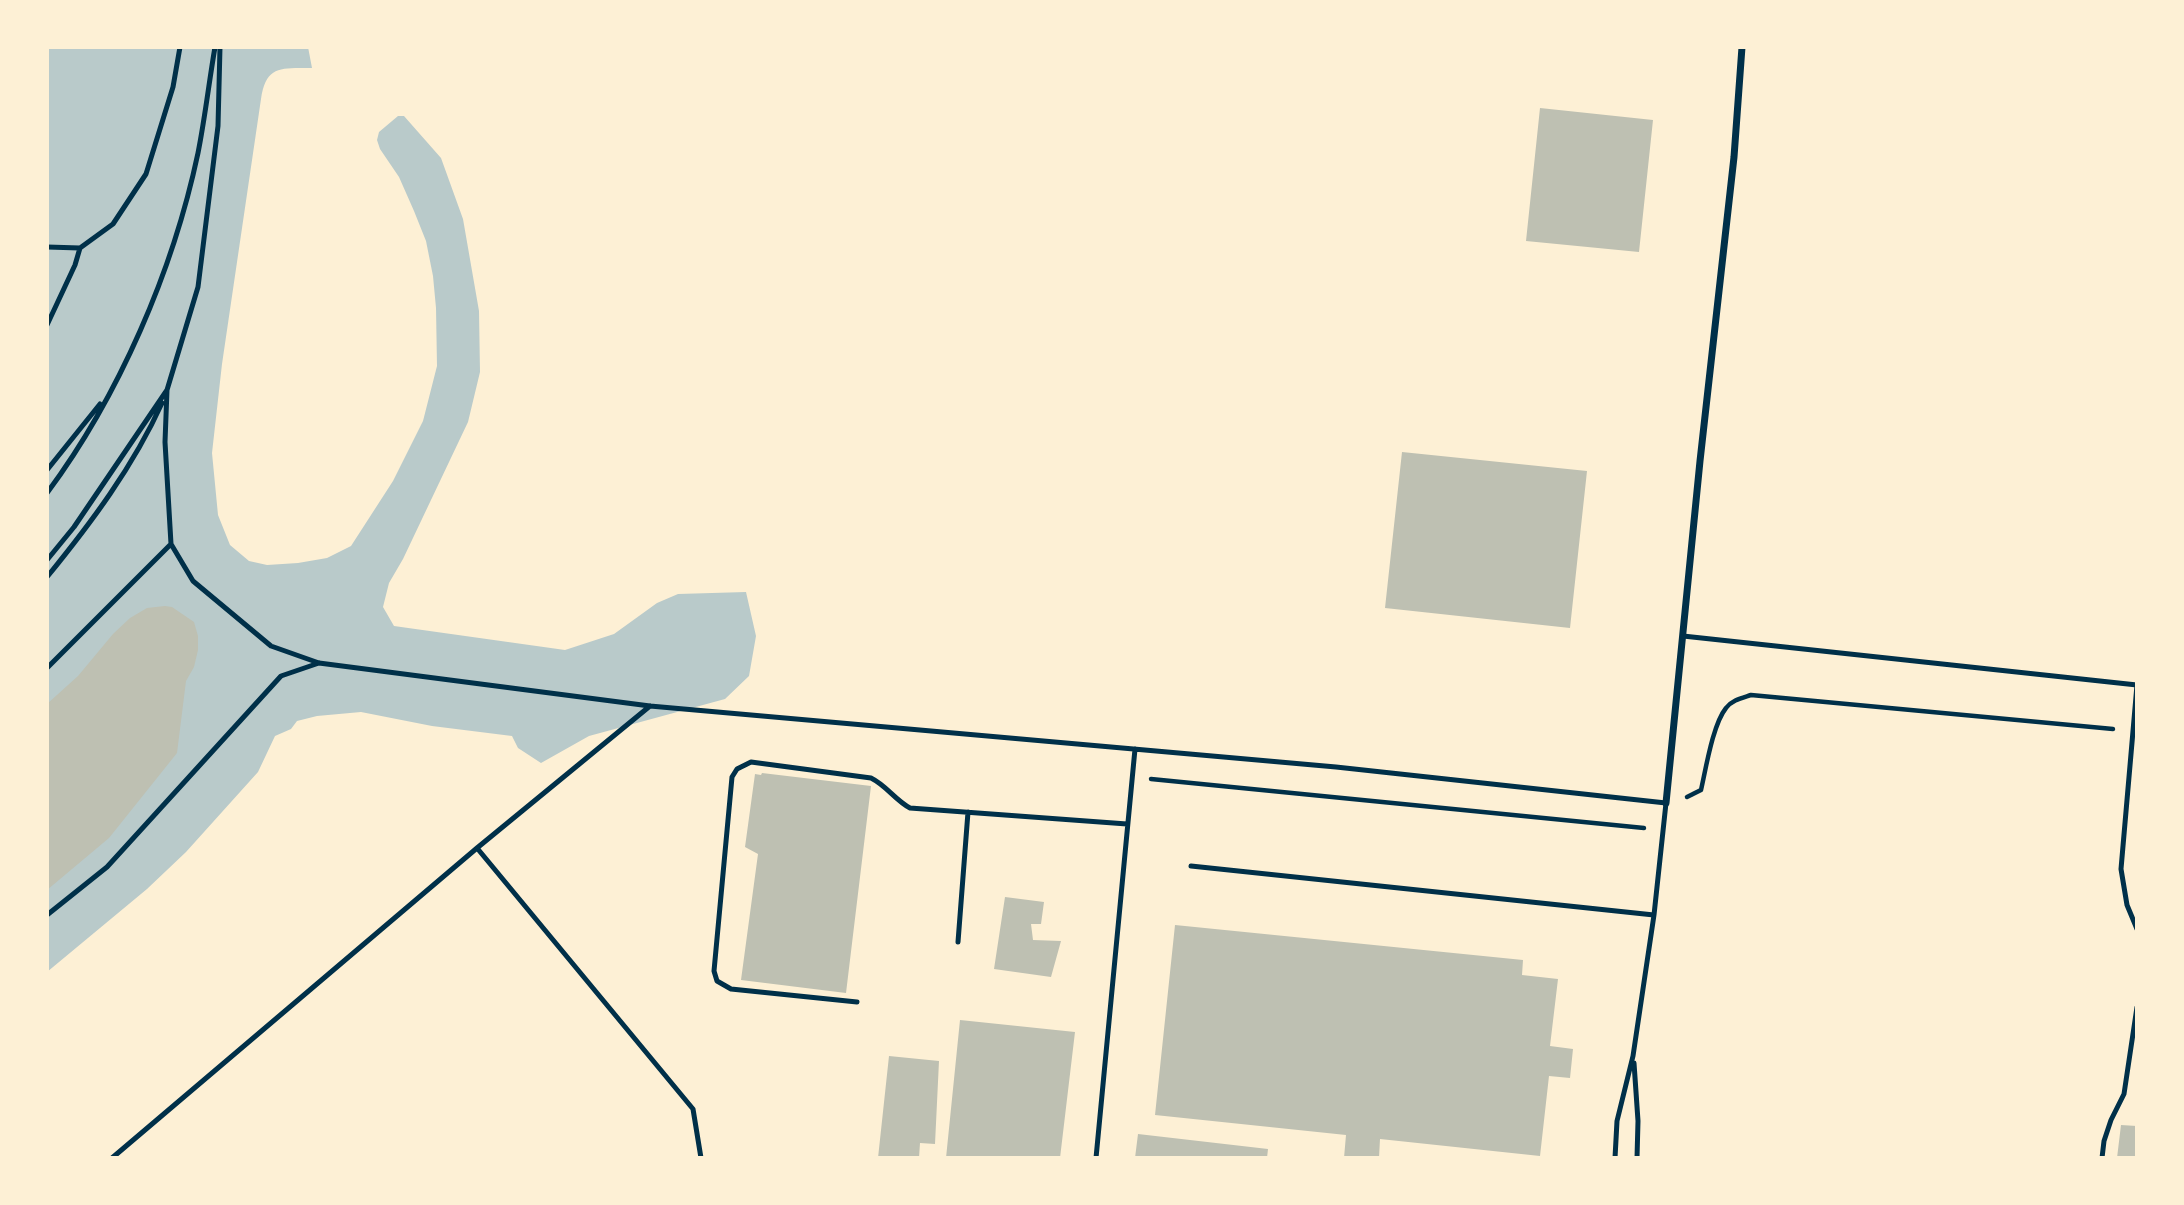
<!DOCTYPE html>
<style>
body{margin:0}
#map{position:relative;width:2184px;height:1205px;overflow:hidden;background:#fdf0d5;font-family:"Titillium Web",sans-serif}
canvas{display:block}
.frame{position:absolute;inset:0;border:49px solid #fdf0d5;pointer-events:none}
</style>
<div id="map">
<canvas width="2184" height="1205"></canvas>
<div class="frame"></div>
</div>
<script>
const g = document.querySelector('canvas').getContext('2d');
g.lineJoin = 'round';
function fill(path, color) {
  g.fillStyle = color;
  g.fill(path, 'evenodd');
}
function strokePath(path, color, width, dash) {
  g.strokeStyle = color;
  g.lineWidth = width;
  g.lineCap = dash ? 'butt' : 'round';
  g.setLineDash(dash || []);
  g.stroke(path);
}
fill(new Path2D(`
 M 47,47 L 308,47 L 312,68 C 281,68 266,65 261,99 L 222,364 L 212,453 L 218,515 L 230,545 L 249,561 L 267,565 L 298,563 L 327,558 L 351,546 L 393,481 L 423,421 L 437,366 L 436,308 L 433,276 L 426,241 L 414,211 L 399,177 L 380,149 L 377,140 L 379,132 L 398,116 L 404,116 L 441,158 L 463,219 L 479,311 L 480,372 L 468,422 L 403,559 L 389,583 L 383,607 L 394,626 L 565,650 L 614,634 L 657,603 L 678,594 L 746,592 L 756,636 L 749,676 L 725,699 L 589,736 L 541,763 L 518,748 L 512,736 L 432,726 L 361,712 L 317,716 L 297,721 L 291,729 L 275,736 L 258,772 L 186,852 L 147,889 L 47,972 Z`), '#b9caca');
fill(new Path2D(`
 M 1540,108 L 1653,120 L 1639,252 L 1526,241 Z
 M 1402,452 L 1587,471 L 1570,628 L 1385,608 Z
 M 165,606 L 172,607 L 194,622 L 198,636 L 198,650 L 194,667 L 186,681 L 177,753 L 109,838 L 47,890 L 47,704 L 78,676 L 113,634 L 130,618 L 147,608 Z
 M 762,773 L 871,786 L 846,993 L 741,980 L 758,854 L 745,847 L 755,774 L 761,775 Z
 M 1005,897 L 1044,902 L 1041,924 L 1031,924 L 1033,940 L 1061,941 L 1051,977 L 994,969 Z
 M 1175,925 L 1523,960 L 1522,975 L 1558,979 L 1550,1046 L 1573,1049 L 1570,1078 L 1549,1076 L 1540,1156 L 1380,1139 L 1379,1158 L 1344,1158 L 1346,1135 L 1155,1115 Z
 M 960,1020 L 1075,1032 L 1060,1158 L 946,1158 Z
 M 889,1056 L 939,1061 L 935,1144 L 920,1143 L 919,1158 L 878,1158 Z
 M 2121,1125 L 2137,1126 L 2137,1158 L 2117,1158 Z
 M 1138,1134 L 1268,1149 L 1267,1158 L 1135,1158 Z`), '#bec0b2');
strokePath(new Path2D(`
 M 1151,779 L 1644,828
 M 1687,797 L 1701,790 C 1706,768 1713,724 1726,708 C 1732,700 1742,698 1751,695 L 2113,729`), '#003049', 4.5);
strokePath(new Path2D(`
 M 47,247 L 80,248 L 113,224 L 146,174 L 173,87 L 180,47
 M 47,325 L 75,265 L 80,248
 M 167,390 L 165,442 L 171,544 L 193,581 L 271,646 L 319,663 L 650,706 L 1336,767 L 1666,803 L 1654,915 L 1633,1056 L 1617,1121 L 1615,1158
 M 47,470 L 100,404
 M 47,493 C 119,396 173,271 198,153 C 205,118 209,82 215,47
 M 47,560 L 74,527 L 167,390 L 198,287 L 218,126 L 220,47
 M 47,577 C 91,523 133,467 162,403
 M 1683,636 L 2137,685
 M 47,668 L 171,544
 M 2137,685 L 2121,869 L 2127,905 L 2137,929
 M 477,848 L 693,1109 L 701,1158
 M 1191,866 L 1654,915
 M 47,915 L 107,867 L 281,676 L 319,663
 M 958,942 L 968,812
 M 857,1002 L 731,989 L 717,981 L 714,971 L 732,777 L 737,769 L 751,762 L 871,778 C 887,786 895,800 910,808 L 1127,824
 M 1634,1063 L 1638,1121 L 1637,1158
 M 112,1158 L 477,848 L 650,706
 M 1096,1158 L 1135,749
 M 2102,1158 L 2104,1141 L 2111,1120 L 2124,1094 L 2137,1007`), '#003049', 5);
strokePath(new Path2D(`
 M 1666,803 L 1700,461 L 1734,157 L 1742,47`), '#003049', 7);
</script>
